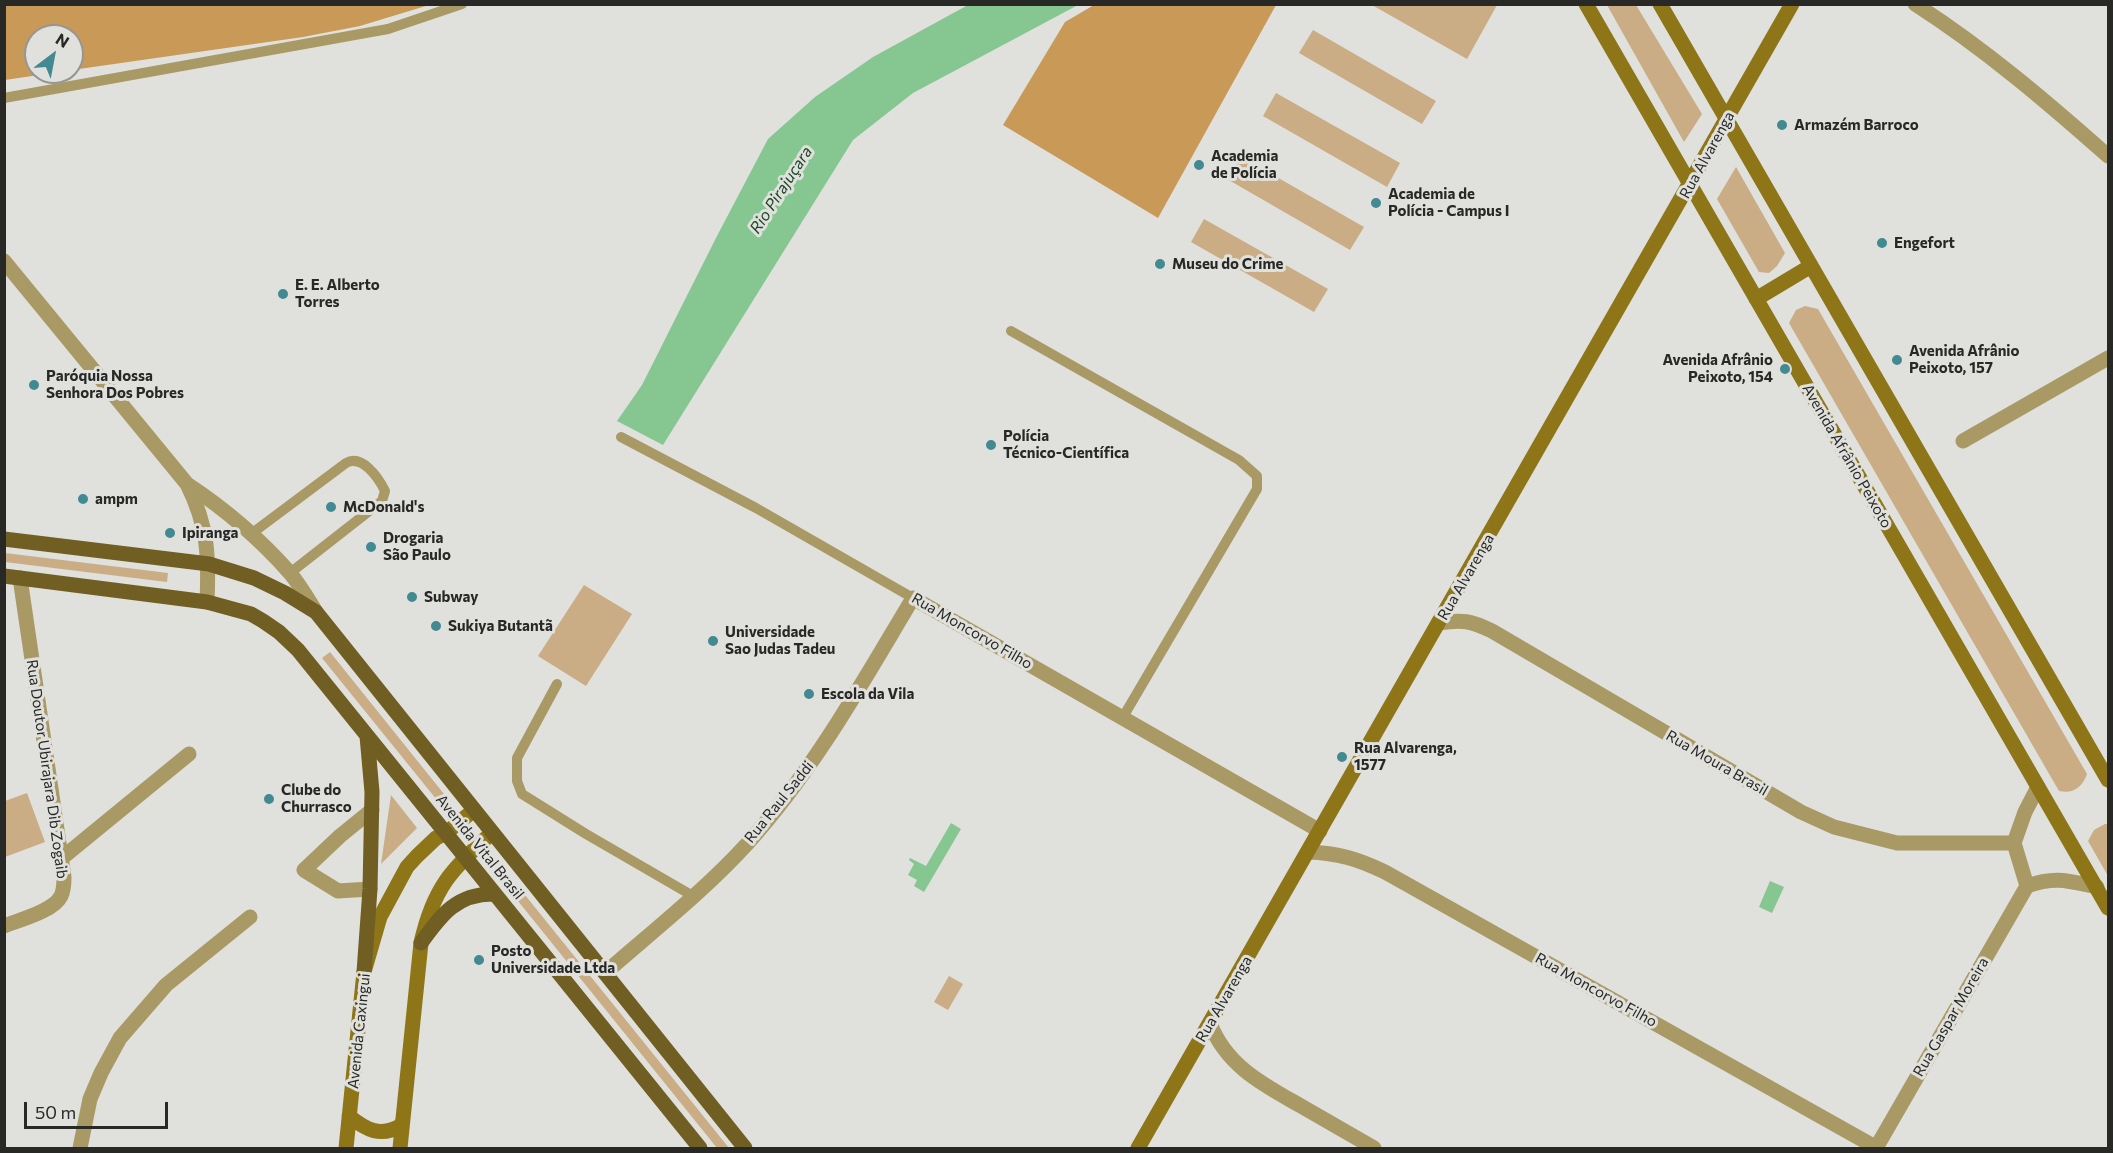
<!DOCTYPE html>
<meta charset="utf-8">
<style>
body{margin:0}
#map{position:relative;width:2113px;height:1153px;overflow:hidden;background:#e0e0dc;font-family:Commissioner,sans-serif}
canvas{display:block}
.frame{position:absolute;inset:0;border:6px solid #282827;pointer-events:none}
.north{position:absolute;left:24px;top:24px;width:60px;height:60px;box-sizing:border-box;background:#e0e0dc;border:2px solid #969694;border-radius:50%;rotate:32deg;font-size:16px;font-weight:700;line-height:24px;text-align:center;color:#282827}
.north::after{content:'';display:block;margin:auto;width:21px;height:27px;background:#428991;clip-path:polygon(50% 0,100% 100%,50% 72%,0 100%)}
.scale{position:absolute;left:24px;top:1102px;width:144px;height:27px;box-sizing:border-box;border:3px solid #282827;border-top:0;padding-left:8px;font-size:18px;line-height:21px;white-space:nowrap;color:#282827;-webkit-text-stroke:4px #e0e0dc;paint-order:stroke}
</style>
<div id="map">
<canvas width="2113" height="1153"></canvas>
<div class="frame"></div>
<div class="north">N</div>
<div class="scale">50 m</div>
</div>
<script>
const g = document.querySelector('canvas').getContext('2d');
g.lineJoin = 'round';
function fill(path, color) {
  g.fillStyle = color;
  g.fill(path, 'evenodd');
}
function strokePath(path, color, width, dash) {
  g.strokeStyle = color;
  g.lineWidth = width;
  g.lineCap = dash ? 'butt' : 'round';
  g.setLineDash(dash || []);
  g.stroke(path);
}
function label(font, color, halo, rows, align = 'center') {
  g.font = font + ' Commissioner,sans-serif';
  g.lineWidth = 6;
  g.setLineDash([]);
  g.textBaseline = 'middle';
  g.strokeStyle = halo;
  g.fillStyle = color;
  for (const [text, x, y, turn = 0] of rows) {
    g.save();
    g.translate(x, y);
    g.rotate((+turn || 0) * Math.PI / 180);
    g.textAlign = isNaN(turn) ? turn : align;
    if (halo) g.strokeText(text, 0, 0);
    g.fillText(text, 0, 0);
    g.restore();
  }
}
fill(new Path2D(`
 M 1372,5 L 1497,5 L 1467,59 Z
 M 1607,5 L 1636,5 L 1702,114 L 1684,142 Z
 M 1313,30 L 1436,101 L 1422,124 L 1299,53 Z
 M 1276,93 L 1400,163 L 1387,187 L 1263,116 Z
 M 1240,156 L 1364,227 L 1350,250 L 1227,179 Z
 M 1736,167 L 1785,253 L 1777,266 L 1769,273 L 1759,272 L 1717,199 Z
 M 1204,219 L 1328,289 L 1314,312 L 1191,242 Z
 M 1805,306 L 1818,309 L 2087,774 C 2082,787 2074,794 2059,791 L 1789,323 L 1796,310 Z
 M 5,553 L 168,573 L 167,582 L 5,562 Z
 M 584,585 L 632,614 L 586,686 L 538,656 Z
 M 330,652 L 448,799 L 441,805 L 322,658 Z
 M 27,793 L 45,842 L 5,857 L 5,801 Z
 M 391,795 L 417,828 L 381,864 Z
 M 2105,824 L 2108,824 L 2108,876 L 2088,841 L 2094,830 Z
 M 525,895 L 729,1148 L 717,1148 L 518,901 Z
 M 949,976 L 963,984 L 948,1010 L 934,1002 Z`), '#caac85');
fill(new Path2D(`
 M 4,5 L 5,4 L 429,5 L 360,26 L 303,37 L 72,70 L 72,36 L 36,36 L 36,72 L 59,72 L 5,80 Z
 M 1094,5 L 1276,5 L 1158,218 L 1003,125 L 1065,22 Z`), '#c99958');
fill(new Path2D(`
 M 968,5 L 1078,5 L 913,93 L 853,140 L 663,445 L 617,421 L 642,385 L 717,236 L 768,139 L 815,97 L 873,57 Z
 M 951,823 L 961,829 L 924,892 L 914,886 L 917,880 L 908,875 L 914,864 L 909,860 L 910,858 L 926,866 Z
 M 1770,881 L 1784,887 L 1772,913 L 1759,907 Z`), '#86c691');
strokePath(new Path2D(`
 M 4,98 L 388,29 L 462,4
 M 1011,331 L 1239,460 L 1257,476 L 1257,489 L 1123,717
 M 621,437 L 756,508 L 913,598
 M 251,534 L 346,463 C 362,454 378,477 385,491 L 382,501 L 290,573
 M 557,684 L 517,758 L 517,781 L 522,794 L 586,834 L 693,896`), '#a99965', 10);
strokePath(new Path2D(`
 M 1915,4 C 1985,49 2047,102 2108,156
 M 4,261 L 187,484 C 208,526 209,556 207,602
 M 1963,441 L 2108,358
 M 187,484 C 225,509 260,539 290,573 C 300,585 308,599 316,612
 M 1439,623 C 1463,619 1471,621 1492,631 L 1801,812 L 1834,827 L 1897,843 L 2014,843
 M 1308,852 C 1338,853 1358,859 1385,872 L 1877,1148
 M 62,858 L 189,754
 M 2027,886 L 2014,843 L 2025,812 L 2038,787
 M 370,889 L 338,891 L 304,870 L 340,836 L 372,810
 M 4,926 C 19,920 54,911 61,896 C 64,890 64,883 64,877 L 20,578
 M 605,973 C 653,931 704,891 747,844 C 814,770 862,683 913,598 L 1320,831
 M 1210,1023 C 1226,1066 1264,1085 1301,1106 C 1325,1120 1350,1134 1374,1148
 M 80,1148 L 90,1099 L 101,1073 L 120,1038 L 166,985 L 250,917
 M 1876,1148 L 2027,886 C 2056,876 2068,881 2097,887`), '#a99965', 15);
strokePath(new Path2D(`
 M 1586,4 L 2108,908
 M 1660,4 L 2108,780
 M 1756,299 L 1811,266
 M 349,1116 C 366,1130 381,1138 402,1125 L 403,1118
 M 346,1148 L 364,972 L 380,917 L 407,867 L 417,856 L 436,838 L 446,833 L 474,810
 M 400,1148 L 421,943 C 433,889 451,869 492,833
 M 1138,1148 L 1792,4`), '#8e7518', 15);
strokePath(new Path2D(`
 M 4,539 L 209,564 L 254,578 L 285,593 L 316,612 L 745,1148
 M 4,576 L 207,602 L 251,614 L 263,621 L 279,632 L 298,650 L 700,1148
 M 421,943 C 441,915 457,893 495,894
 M 364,972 L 370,889 L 372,792 L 367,736`), '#705e22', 15);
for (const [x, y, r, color] of [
 [1782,125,6,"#428991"],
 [1199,165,6,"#428991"],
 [1376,203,6,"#428991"],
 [1882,243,6,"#428991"],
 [1160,264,6,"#428991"],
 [283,294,6,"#428991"],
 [1897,360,6,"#428991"],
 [1785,369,6,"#428991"],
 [34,385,6,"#428991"],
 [991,445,6,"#428991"],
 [83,499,6,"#428991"],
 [331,507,6,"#428991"],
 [170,533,6,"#428991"],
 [371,547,6,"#428991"],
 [412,597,6,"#428991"],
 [436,626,6,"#428991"],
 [713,641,6,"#428991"],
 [809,694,6,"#428991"],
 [1342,757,6,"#428991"],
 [269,799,6,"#428991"],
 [479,960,6,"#428991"]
]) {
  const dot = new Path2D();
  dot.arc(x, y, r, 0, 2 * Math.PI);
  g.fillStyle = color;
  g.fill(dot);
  strokePath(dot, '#e0e0dc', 2);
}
label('bold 15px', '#282827', '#e0e0dc', [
 ["Armazém Barroco",1794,125],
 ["Academia",1211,156],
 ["de Polícia",1211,173],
 ["Academia de",1388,194],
 ["Polícia - Campus I",1388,211],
 ["Engefort",1894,243],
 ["Museu do Crime",1172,264],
 ["E. E. Alberto",295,285],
 ["Torres",295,302],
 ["Avenida Afrânio",1909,351],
 ["Peixoto, 157",1909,368],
 ["Avenida Afrânio",1773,360,"right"],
 ["Peixoto, 154",1773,377,"right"],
 ["Paróquia Nossa",46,376],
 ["Senhora Dos Pobres",46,393],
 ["Polícia",1003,436],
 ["Técnico-Científica",1003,453],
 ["ampm",95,499],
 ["McDonald's",343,507],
 ["Ipiranga",182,533],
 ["Drogaria",383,538],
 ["São Paulo",383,555],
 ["Subway",424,597],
 ["Sukiya Butantã",448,626],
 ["Universidade",725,632],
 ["Sao Judas Tadeu",725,649],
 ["Escola da Vila",821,694],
 ["Rua Alvarenga,",1354,748],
 ["1577",1354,765],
 ["Clube do",281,790],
 ["Churrasco",281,807],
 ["Posto",491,951],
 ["Universidade Ltda",491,968]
], 'left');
label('15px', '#282827', '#e0e0dc', [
 ["Rua Alvarenga",1707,155,-61],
 ["Avenida Afrânio Peixoto",1847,456,60],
 ["Rua Alvarenga",1466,577,-60],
 ["Rua Moncorvo Filho",972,631,30],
 ["Rua Moura Brasil",1717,763,30],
 ["Rua Doutor Ubirajara Dib Zogaib",47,769,82],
 ["Rua Raul Saddi",779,802,-51],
 ["Avenida Vital Brasil",480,847,51],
 ["Rua Moncorvo Filho",1596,990,29],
 ["Rua Alvarenga",1224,999,-60],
 ["Rua Gaspar Moreira",1951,1017,-60],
 ["Avenida Caxingui",359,1031,-84]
]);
label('italic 16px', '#1a4825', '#e0e0dc', [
 ["Rio Pirajuçara",781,190,-57]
]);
</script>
